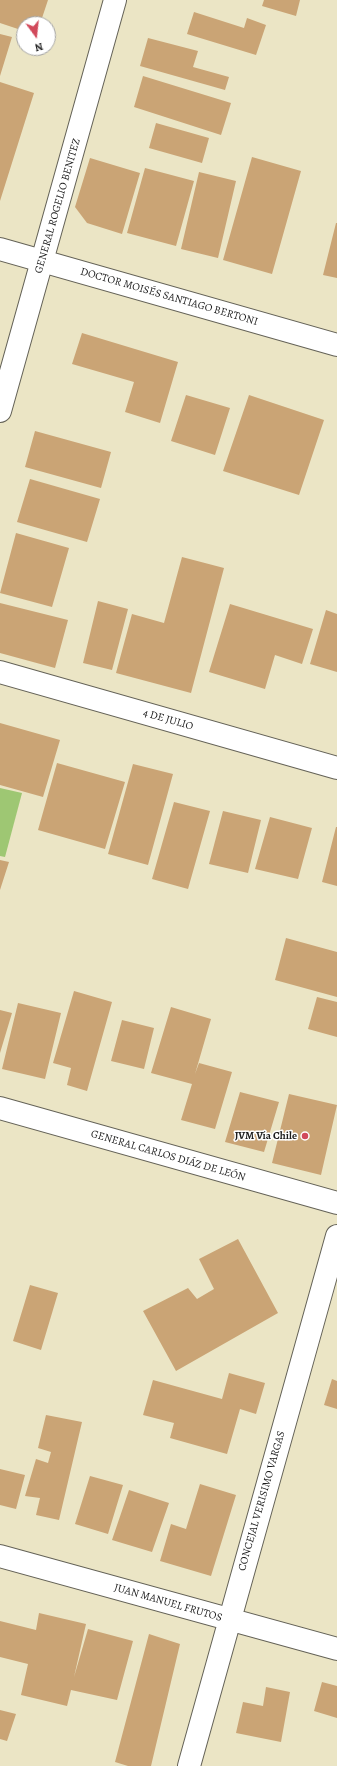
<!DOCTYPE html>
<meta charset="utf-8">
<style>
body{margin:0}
#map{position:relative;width:337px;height:1766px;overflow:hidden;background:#ebe5c5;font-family:Alegreya,serif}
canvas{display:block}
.north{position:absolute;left:16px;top:16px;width:40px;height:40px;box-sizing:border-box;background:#fff;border:1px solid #a4a4a4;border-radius:50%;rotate:165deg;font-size:11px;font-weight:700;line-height:16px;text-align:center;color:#1c1c1c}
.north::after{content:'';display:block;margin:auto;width:14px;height:18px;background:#d1495b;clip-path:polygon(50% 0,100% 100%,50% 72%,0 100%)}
</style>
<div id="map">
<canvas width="337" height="1766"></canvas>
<div class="north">N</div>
</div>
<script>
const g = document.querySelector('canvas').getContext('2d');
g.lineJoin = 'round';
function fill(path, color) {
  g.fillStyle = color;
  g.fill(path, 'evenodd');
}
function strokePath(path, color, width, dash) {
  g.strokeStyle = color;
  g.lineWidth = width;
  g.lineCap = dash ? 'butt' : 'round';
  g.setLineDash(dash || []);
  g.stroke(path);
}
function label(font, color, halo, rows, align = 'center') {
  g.font = font + ' Alegreya,serif';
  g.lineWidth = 3;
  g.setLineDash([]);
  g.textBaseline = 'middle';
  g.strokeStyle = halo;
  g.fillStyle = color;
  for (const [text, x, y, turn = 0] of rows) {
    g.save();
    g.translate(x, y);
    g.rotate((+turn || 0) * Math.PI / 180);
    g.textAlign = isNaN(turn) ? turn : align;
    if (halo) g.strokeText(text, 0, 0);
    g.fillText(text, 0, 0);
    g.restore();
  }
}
fill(new Path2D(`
 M 0,788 L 22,793 L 5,857 L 0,856 Z`), '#9ec773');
fill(new Path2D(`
 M 0,0 L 48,0 L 40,24 L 24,24 L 24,31 L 0,23 Z
 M 264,0 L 300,0 L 296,16 L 262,6 Z
 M 194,12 L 244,28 L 247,18 L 266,25 L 256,55 L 187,34 Z
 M 0,34 L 12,37 L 0,76 Z
 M 148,38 L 198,51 L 193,67 L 229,77 L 225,90 L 140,66 Z
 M 143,76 L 231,103 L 221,135 L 134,107 Z
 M 0,82 L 34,93 L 0,201 Z
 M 156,123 L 209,138 L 202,163 L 149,148 Z
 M 252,157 L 301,171 L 272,274 L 223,260 Z
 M 90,158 L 140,173 L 122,234 L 87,223 L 75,207 Z
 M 145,168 L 194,181 L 176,246 L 127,233 Z
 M 199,172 L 236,181 L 218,258 L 181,249 Z
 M 336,223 L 337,223 L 337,278 L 323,275 Z
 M 82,333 L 178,362 L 160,423 L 125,412 L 134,382 L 72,364 Z
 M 186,395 L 230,408 L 215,455 L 171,441 Z
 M 249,395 L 324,420 L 299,495 L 223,471 Z
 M 35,431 L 111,452 L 101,488 L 25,467 Z
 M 30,479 L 100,499 L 87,542 L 17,522 Z
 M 16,533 L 69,548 L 52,607 L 0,593 Z
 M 182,557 L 224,568 L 191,693 L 116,673 L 132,614 L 164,623 Z
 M 98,601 L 128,609 L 112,670 L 83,663 Z
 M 0,603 L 68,620 L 55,668 L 0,653 Z
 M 230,604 L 313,629 L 302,664 L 275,655 L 265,689 L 209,672 Z
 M 326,610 L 337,614 L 337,672 L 310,664 Z
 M 0,723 L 60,740 L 43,797 L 0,785 Z
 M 57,763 L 125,782 L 105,849 L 38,830 Z
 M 133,764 L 173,774 L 148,865 L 108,854 Z
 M 174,802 L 210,811 L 188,889 L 152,879 Z
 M 223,811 L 261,820 L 248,873 L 209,864 Z
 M 270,817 L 312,828 L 298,879 L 255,869 Z
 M 336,827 L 337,827 L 337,886 L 322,882 Z
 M 0,860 L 9,862 L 0,890 Z
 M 286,938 L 337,952 L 337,997 L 275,980 Z
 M 74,991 L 112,1002 L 87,1091 L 67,1085 L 71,1068 L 53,1063 Z
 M 317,997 L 337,1002 L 337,1037 L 308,1029 Z
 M 18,1003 L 61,1013 L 45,1079 L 2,1069 Z
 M 171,1007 L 211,1019 L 195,1074 L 199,1063 L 232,1072 L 215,1129 L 181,1120 L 192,1084 L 151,1073 Z
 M 0,1010 L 12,1013 L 0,1053 Z
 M 122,1020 L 154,1028 L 144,1069 L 111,1061 Z
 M 240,1092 L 279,1102 L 264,1152 L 225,1142 Z
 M 289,1094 L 337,1105 L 321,1175 L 272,1163 Z
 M 238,1239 L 278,1313 L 176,1371 L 143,1311 L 188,1288 L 197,1299 L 214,1289 L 199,1259 Z
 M 30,1285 L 58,1293 L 41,1350 L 13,1341 Z
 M 229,1373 L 265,1383 L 256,1414 L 240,1409 L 227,1454 L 170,1438 L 174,1423 L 143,1415 L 153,1380 L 222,1399 Z
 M 332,1379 L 337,1381 L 337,1409 L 324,1405 Z
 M 46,1415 L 82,1422 L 59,1520 L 36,1515 L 40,1498 L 25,1496 L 36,1459 L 48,1463 L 51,1452 L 38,1448 Z
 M 0,1469 L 25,1475 L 16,1509 L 0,1505 Z
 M 90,1476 L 123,1485 L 108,1534 L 75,1524 Z
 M 200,1484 L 236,1495 L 211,1576 L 160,1561 L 171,1524 L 186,1529 Z
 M 129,1490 L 169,1503 L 152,1552 L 112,1540 Z
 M 39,1613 L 86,1624 L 74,1677 L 88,1629 L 133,1641 L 117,1700 L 71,1690 L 67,1706 L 21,1695 L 28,1664 L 0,1657 L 0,1621 L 36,1630 Z
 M 149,1634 L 180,1644 L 151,1766 L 128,1766 L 115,1762 Z
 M 322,1682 L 337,1686 L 337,1718 L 314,1711 Z
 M 266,1687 L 290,1692 L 281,1742 L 236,1733 L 243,1702 L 263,1706 Z
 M 0,1710 L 16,1714 L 7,1741 L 0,1739 Z`), '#caa475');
const minor = new Path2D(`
 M 0,411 L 115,0
 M 0,672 L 337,768
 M 0,1108 L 337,1203
 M 0,1556 L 337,1649
 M 189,1766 L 337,1236`);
const tertiary = new Path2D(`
 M 0,249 L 337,345`);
strokePath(minor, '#646257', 24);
strokePath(tertiary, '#646257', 24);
strokePath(minor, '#fff', 22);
strokePath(tertiary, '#fff', 22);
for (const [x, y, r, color] of [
 [305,1136,4,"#d1495b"]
]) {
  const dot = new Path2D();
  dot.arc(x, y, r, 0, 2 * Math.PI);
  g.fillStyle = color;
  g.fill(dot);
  strokePath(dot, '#fff', 1.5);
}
label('11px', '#1c1c1c', '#fff', [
 ["GENERAL ROGELIO BENITEZ",58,206,-74],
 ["DOCTOR MOISÉS SANTIAGO BERTONI",169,297,16],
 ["4 DE JULIO",168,720,16],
 ["GENERAL CARLOS DIÁZ DE LEÓN",168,1156,16],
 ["CONCEJAL VERISIMO VARGAS",262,1501,-74],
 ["JUAN MANUEL FRUTOS",168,1603,16]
]);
label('bold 11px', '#1c1c1c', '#fff', [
 ["JVM Vía Chile",297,1136]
], 'right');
</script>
